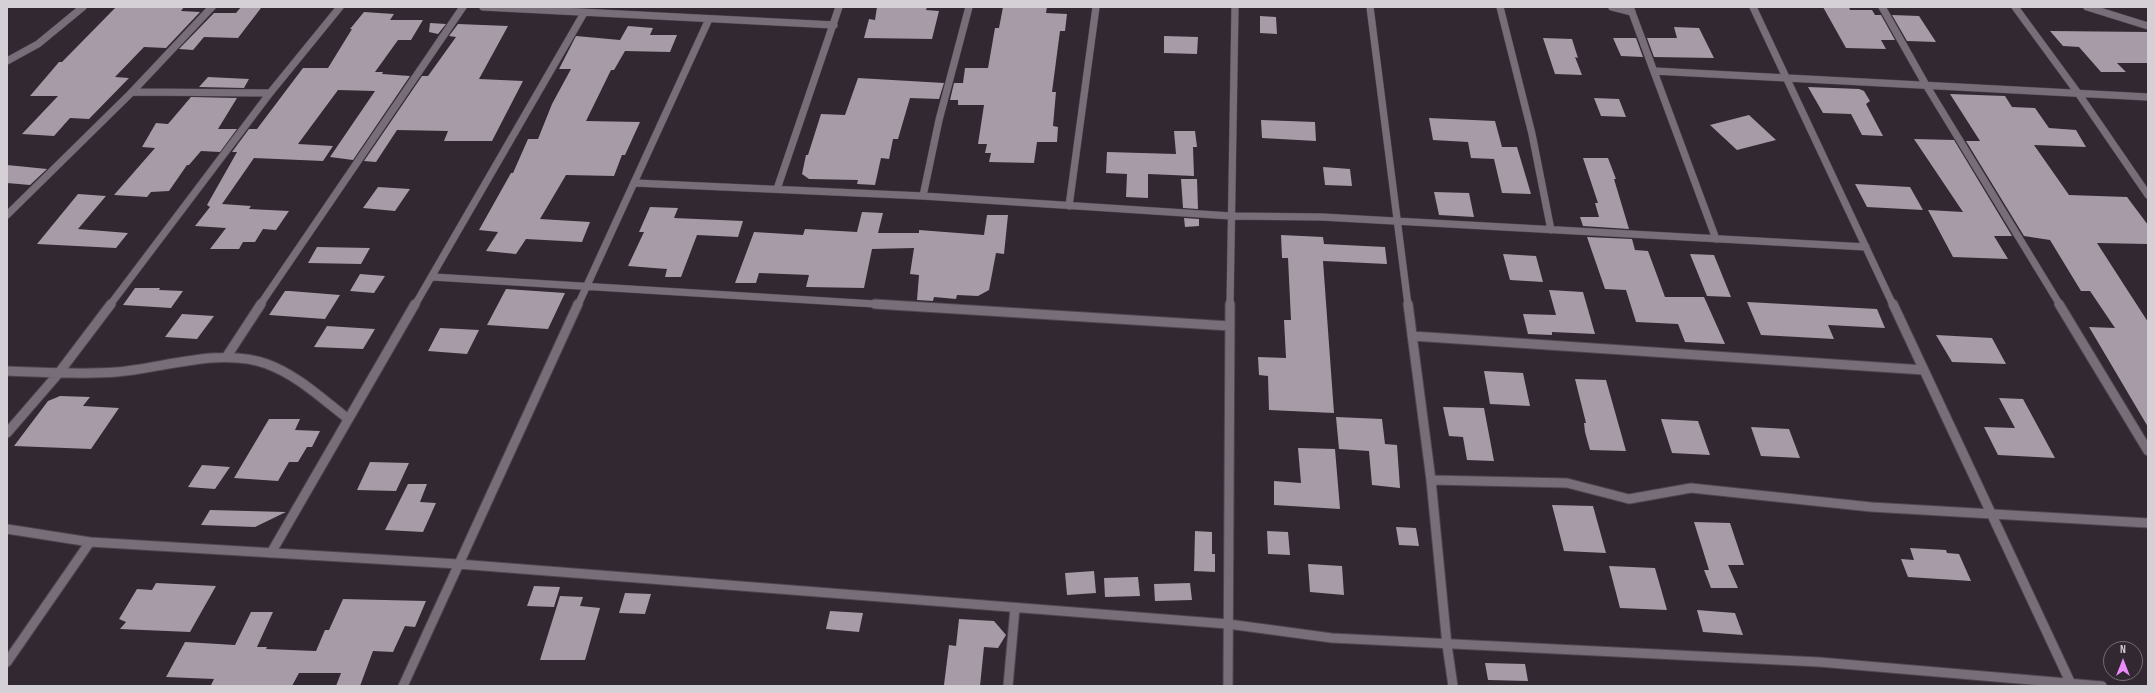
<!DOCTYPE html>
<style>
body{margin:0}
#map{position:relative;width:2155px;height:693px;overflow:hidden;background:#312832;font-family:"Sofia Sans Condensed",sans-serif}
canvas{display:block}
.frame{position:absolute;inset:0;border:8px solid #d5cfd6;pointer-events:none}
.north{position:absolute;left:2103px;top:641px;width:40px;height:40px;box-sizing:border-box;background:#312832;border:1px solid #736b74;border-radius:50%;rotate:0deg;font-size:11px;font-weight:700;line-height:16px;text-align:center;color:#d5cfd6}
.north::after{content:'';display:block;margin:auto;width:14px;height:18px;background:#ec8cfb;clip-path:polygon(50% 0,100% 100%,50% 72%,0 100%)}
</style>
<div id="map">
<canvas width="2155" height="693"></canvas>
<div class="frame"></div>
<div class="north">N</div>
</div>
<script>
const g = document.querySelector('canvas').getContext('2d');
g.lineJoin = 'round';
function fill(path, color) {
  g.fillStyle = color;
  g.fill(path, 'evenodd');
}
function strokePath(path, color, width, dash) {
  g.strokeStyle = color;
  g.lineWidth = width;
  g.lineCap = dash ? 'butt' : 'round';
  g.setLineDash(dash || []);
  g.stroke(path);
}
fill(new Path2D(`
 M 116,7 L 184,7 L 181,11 L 200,12 L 166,48 L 144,47 L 115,77 L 129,78 L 89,119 L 70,118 L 54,136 L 22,134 L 58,96 L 30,96 L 59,62 L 62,62 Z
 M 241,7 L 261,8 L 238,38 L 204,37 L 193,50 L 179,49 L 214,13 L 236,13 Z
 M 877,7 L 927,7 L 926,10 L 939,11 L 932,39 L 864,38 L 869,19 L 875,20 Z
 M 1003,7 L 1047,7 L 1046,13 L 1067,14 L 1065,31 L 1060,31 L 1052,92 L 1056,92 L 1053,126 L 1058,127 L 1057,142 L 1037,142 L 1034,163 L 989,162 L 991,153 L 985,153 L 987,144 L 978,144 L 984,105 L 958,105 L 958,100 L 950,100 L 954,83 L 963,83 L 965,68 L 988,68 L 995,28 L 999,28 Z
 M 1823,7 L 1849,7 L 1850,10 L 1872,10 L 1875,15 L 1881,15 L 1895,40 L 1881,40 L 1886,49 L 1846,48 Z
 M 364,12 L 394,14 L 390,20 L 423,20 L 411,40 L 398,40 L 375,72 L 383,72 L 382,74 L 410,76 L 353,160 L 330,157 L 375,91 L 338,90 L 298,144 L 333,146 L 323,161 L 254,158 L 222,204 L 251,206 L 249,209 L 289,211 L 276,230 L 263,229 L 255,242 L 243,242 L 239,249 L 210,249 L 226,228 L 195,226 L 210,207 L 207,205 L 237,152 L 232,152 L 249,129 L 257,129 L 303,68 L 328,68 L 352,29 L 350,29 Z
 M 1892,15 L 1919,16 L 1936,42 L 1907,41 Z
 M 1260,16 L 1276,17 L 1277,34 L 1260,33 Z
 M 430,23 L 446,24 L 438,34 L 429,32 Z
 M 458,24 L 508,26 L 479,79 L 523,81 L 492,141 L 444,141 L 448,131 L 397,130 L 376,162 L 364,161 L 422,76 L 428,76 L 456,37 L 449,36 Z
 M 628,26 L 653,28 L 650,35 L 677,35 L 670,52 L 625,51 L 614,70 L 611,70 L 586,121 L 640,122 L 625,155 L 622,155 L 614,176 L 566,175 L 540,219 L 590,222 L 582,242 L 526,239 L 516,254 L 486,251 L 498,232 L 479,230 L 511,173 L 513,173 L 528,139 L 538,139 L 552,104 L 571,69 L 559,69 L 576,36 L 620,40 Z
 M 1674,27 L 1699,28 L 1714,58 L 1654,57 L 1647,38 L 1677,38 Z
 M 2050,31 L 2148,32 L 2148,63 L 2117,63 L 2126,72 L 2101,72 L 2079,47 L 2063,46 Z
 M 1164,36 L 1198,37 L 1197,54 L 1164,53 Z
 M 1543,38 L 1572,39 L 1578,58 L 1575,57 L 1582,75 L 1555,74 Z
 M 1613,38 L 1636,38 L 1643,57 L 1621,56 Z
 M 208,77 L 249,79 L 244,88 L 199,87 Z
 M 858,78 L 944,83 L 939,99 L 910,98 L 898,139 L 893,139 L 889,159 L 881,158 L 875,185 L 857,184 L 858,180 L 809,179 L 802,174 L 806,155 L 808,155 L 821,114 L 845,115 Z
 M 1808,87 L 1859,89 L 1864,91 L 1870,101 L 1866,104 L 1883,136 L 1862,135 L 1851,114 L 1823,113 Z
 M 1950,94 L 2005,96 L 2012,107 L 2035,108 L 2049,128 L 2076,130 L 2086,147 L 2034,145 L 2069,195 L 2127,197 L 2148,225 L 2148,244 L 2097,243 L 2148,322 L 2148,427 L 2089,327 L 2115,328 L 2090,291 L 2081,291 L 2050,240 L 2024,236 L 1966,141 L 1980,141 Z
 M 191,97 L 237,98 L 218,129 L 237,129 L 220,152 L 201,151 L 189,165 L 187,165 L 169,191 L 151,192 L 147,197 L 114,195 L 155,148 L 142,147 L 156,123 L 168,124 Z
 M 1594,98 L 1619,99 L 1626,117 L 1601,116 Z
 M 1749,115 L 1776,140 L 1737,150 L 1710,125 Z
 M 1429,118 L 1495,121 L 1502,147 L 1517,147 L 1531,194 L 1502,193 L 1494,159 L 1471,158 L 1468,142 L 1433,140 Z
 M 1261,120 L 1315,122 L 1316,141 L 1262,138 Z
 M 1174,131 L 1195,131 L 1197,147 L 1193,147 L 1194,176 L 1148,174 L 1148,198 L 1126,197 L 1127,174 L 1106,173 L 1107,152 L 1176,154 Z
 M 1914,139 L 1954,140 L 2012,236 L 1994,236 L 2008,259 L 1953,257 L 1928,210 L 1963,212 Z
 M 1583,158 L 1608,158 L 1616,179 L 1614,179 L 1629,229 L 1583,226 L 1580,217 L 1599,217 L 1595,203 L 1598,203 Z
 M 7,165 L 47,169 L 30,185 L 7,183 Z
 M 1323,167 L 1350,169 L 1352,186 L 1325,185 Z
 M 1181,179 L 1197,179 L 1198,209 L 1183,208 Z
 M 1855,184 L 1910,187 L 1923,210 L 1867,207 Z
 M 378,187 L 410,189 L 395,211 L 363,208 Z
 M 1434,192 L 1469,193 L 1474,217 L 1439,215 Z
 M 78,194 L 106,196 L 78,229 L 128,233 L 116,248 L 37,244 Z
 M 650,207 L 678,208 L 674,218 L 743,221 L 738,237 L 697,235 L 681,277 L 665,277 L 667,269 L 628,266 L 644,232 L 639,232 Z
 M 862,212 L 883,213 L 878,233 L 919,233 L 919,230 L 984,235 L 987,215 L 1008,215 L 1004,254 L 996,253 L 989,290 L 978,296 L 957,295 L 956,299 L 934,297 L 933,301 L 917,300 L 919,275 L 910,274 L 914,248 L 872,249 L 864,288 L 806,287 L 809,275 L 759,273 L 756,283 L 735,283 L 754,232 L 803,235 L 805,229 L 857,232 Z
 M 1184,218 L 1199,219 L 1199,226 L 1185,227 Z
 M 1281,235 L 1323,237 L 1324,244 L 1385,247 L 1387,264 L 1323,261 L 1334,413 L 1269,410 L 1268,376 L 1259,375 L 1258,357 L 1286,358 L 1284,320 L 1291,320 L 1288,258 L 1282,258 Z
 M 1587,237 L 1632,239 L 1635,250 L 1648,251 L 1665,297 L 1704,297 L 1725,344 L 1685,342 L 1678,324 L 1636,322 L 1626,290 L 1605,289 Z
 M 317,247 L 370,248 L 361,264 L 308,263 Z
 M 1503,254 L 1536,256 L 1543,282 L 1510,280 Z
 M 1690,254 L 1714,255 L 1731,297 L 1707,296 Z
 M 360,274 L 385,276 L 374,293 L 350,291 Z
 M 135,288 L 160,288 L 159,290 L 183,291 L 171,308 L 123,305 Z
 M 506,289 L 565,293 L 548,329 L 487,325 Z
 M 1549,290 L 1583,292 L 1595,334 L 1552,332 L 1552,335 L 1528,334 L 1523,314 L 1556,315 Z
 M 285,291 L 290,291 L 340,295 L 325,319 L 269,315 Z
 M 1747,302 L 1877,309 L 1885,328 L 1828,325 L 1834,339 L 1761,335 Z
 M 182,314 L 214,316 L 197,339 L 165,337 Z
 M 327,326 L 375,329 L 363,349 L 314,347 Z
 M 440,328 L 479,330 L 467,354 L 428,351 Z
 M 1936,335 L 1992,338 L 2006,364 L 1952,362 Z
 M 1484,371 L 1523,373 L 1530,406 L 1490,404 Z
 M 1575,379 L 1606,380 L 1626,451 L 1590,450 L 1585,432 L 1584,423 L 1586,423 Z
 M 60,396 L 90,397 L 83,406 L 119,408 L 91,449 L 14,446 L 48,401 Z
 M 1999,398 L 2023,399 L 2055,458 L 1998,455 L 1984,427 L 2015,428 Z
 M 1443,407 L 1484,408 L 1494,461 L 1467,460 L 1463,437 L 1449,436 Z
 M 1336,417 L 1382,419 L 1385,444 L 1397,445 L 1400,488 L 1372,485 L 1369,451 L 1339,449 Z
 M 269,419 L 300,419 L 295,430 L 320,431 L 312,447 L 307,447 L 298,462 L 289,462 L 278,481 L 234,478 Z
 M 1661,419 L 1698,421 L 1710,455 L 1672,453 Z
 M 1751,427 L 1789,429 L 1800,458 L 1761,456 Z
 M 1298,448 L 1335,449 L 1340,509 L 1274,505 L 1274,481 L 1301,483 Z
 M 370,462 L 409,463 L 396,491 L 357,490 Z
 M 202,465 L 230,467 L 215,489 L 188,487 Z
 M 408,484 L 427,484 L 420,502 L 436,503 L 423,532 L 385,530 Z
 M 1552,505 L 1593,506 L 1606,553 L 1564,551 Z
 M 210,510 L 286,512 L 255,527 L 201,525 Z
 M 1694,522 L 1730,523 L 1744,565 L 1728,565 L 1738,588 L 1711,588 L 1704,570 L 1709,570 Z
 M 1396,527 L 1416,528 L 1419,546 L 1399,545 Z
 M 1195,531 L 1212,532 L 1212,554 L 1215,554 L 1215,572 L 1194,571 Z
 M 1267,531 L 1288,532 L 1290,555 L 1268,554 Z
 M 1910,548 L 1946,550 L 1947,553 L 1959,554 L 1971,581 L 1908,577 L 1901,559 L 1914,560 Z
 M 1308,564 L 1342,566 L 1344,595 L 1310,592 Z
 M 1609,566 L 1655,568 L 1667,610 L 1620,608 Z
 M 1094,571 L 1096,593 L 1067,595 L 1065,573 Z
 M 1138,577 L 1140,596 L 1105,597 L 1104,578 Z
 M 156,583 L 216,586 L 190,632 L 120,629 L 126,622 L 119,619 L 137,589 L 152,590 Z
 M 1190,583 L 1192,600 L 1155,601 L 1154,584 Z
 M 534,586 L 560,587 L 554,607 L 527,606 Z
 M 625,593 L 651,594 L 645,614 L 619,613 Z
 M 560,596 L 583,597 L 580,606 L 600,608 L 585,660 L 540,660 Z
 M 343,599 L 426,601 L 415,627 L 405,626 L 393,652 L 373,651 L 360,686 L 336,686 L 341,673 L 299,673 L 292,686 L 211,685 L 214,679 L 166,677 L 185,642 L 235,645 L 251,612 L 273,612 L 257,647 L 267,647 L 266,649 L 316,651 L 325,630 L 329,630 Z
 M 1697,610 L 1735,613 L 1743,635 L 1703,632 Z
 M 830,611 L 863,613 L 859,632 L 826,629 Z
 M 959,619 L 994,621 L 1006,635 L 998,648 L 984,647 L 980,686 L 944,685 L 949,645 L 956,646 Z
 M 1485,663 L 1525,664 L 1528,681 L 1488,680 Z`), '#a69ba7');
const streetFar1 = new Path2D(`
 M 483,7 L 834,25
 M 1370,7 L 1408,305
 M 1500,7 L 1532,134 L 1551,230
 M 1612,7 L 1632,12
 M 1630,7 L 1716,239
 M 1753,7 L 1893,305
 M 1882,7 L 1926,85 L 2060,305
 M 2015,7 L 2078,93 L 2148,195
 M 2087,7 L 2148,26
 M 7,61 L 38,44 L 83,7
 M 1654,71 L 2148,97
 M 132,92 L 270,93
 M 635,183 L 923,196 L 1231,216 L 1322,217 L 1866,247
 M 777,189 L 839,7
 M 923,196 L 939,120 L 969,7
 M 1069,206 L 1096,7
 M 7,215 L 132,92 L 212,7
 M 433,277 L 891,305
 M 110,305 L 270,93 L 340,7
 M 260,305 L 463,7
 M 415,305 L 584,13
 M 578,305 L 709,19
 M 1230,305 L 1235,7`);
const street = new Path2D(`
 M 875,304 L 1230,326
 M 1408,304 L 1431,480 L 1447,645 L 1453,686
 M 1893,304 L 2072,686
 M 2059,304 L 2148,451
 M 1412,336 L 1924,370
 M 227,356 L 261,304
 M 7,371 C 43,372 80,375 117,372 C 164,368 221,347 267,364 C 297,375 321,398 347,418
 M 7,433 L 58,374 L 111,304
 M 1431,480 L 1567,483 L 1629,499 L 1691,488 L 1871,507 L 2148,523
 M 7,529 L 90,542 L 458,564 L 1228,624 L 1332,638 L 1819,662 L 2102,686
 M 271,553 L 415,304
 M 7,662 L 90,542
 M 403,686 L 578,304
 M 1008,686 L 1015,608
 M 1228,686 L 1230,304`);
strokePath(streetFar1, '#4e464f', 8);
strokePath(street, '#4e464f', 11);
strokePath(streetFar1, '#786e7a', 7);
strokePath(street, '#786e7a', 9);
</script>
